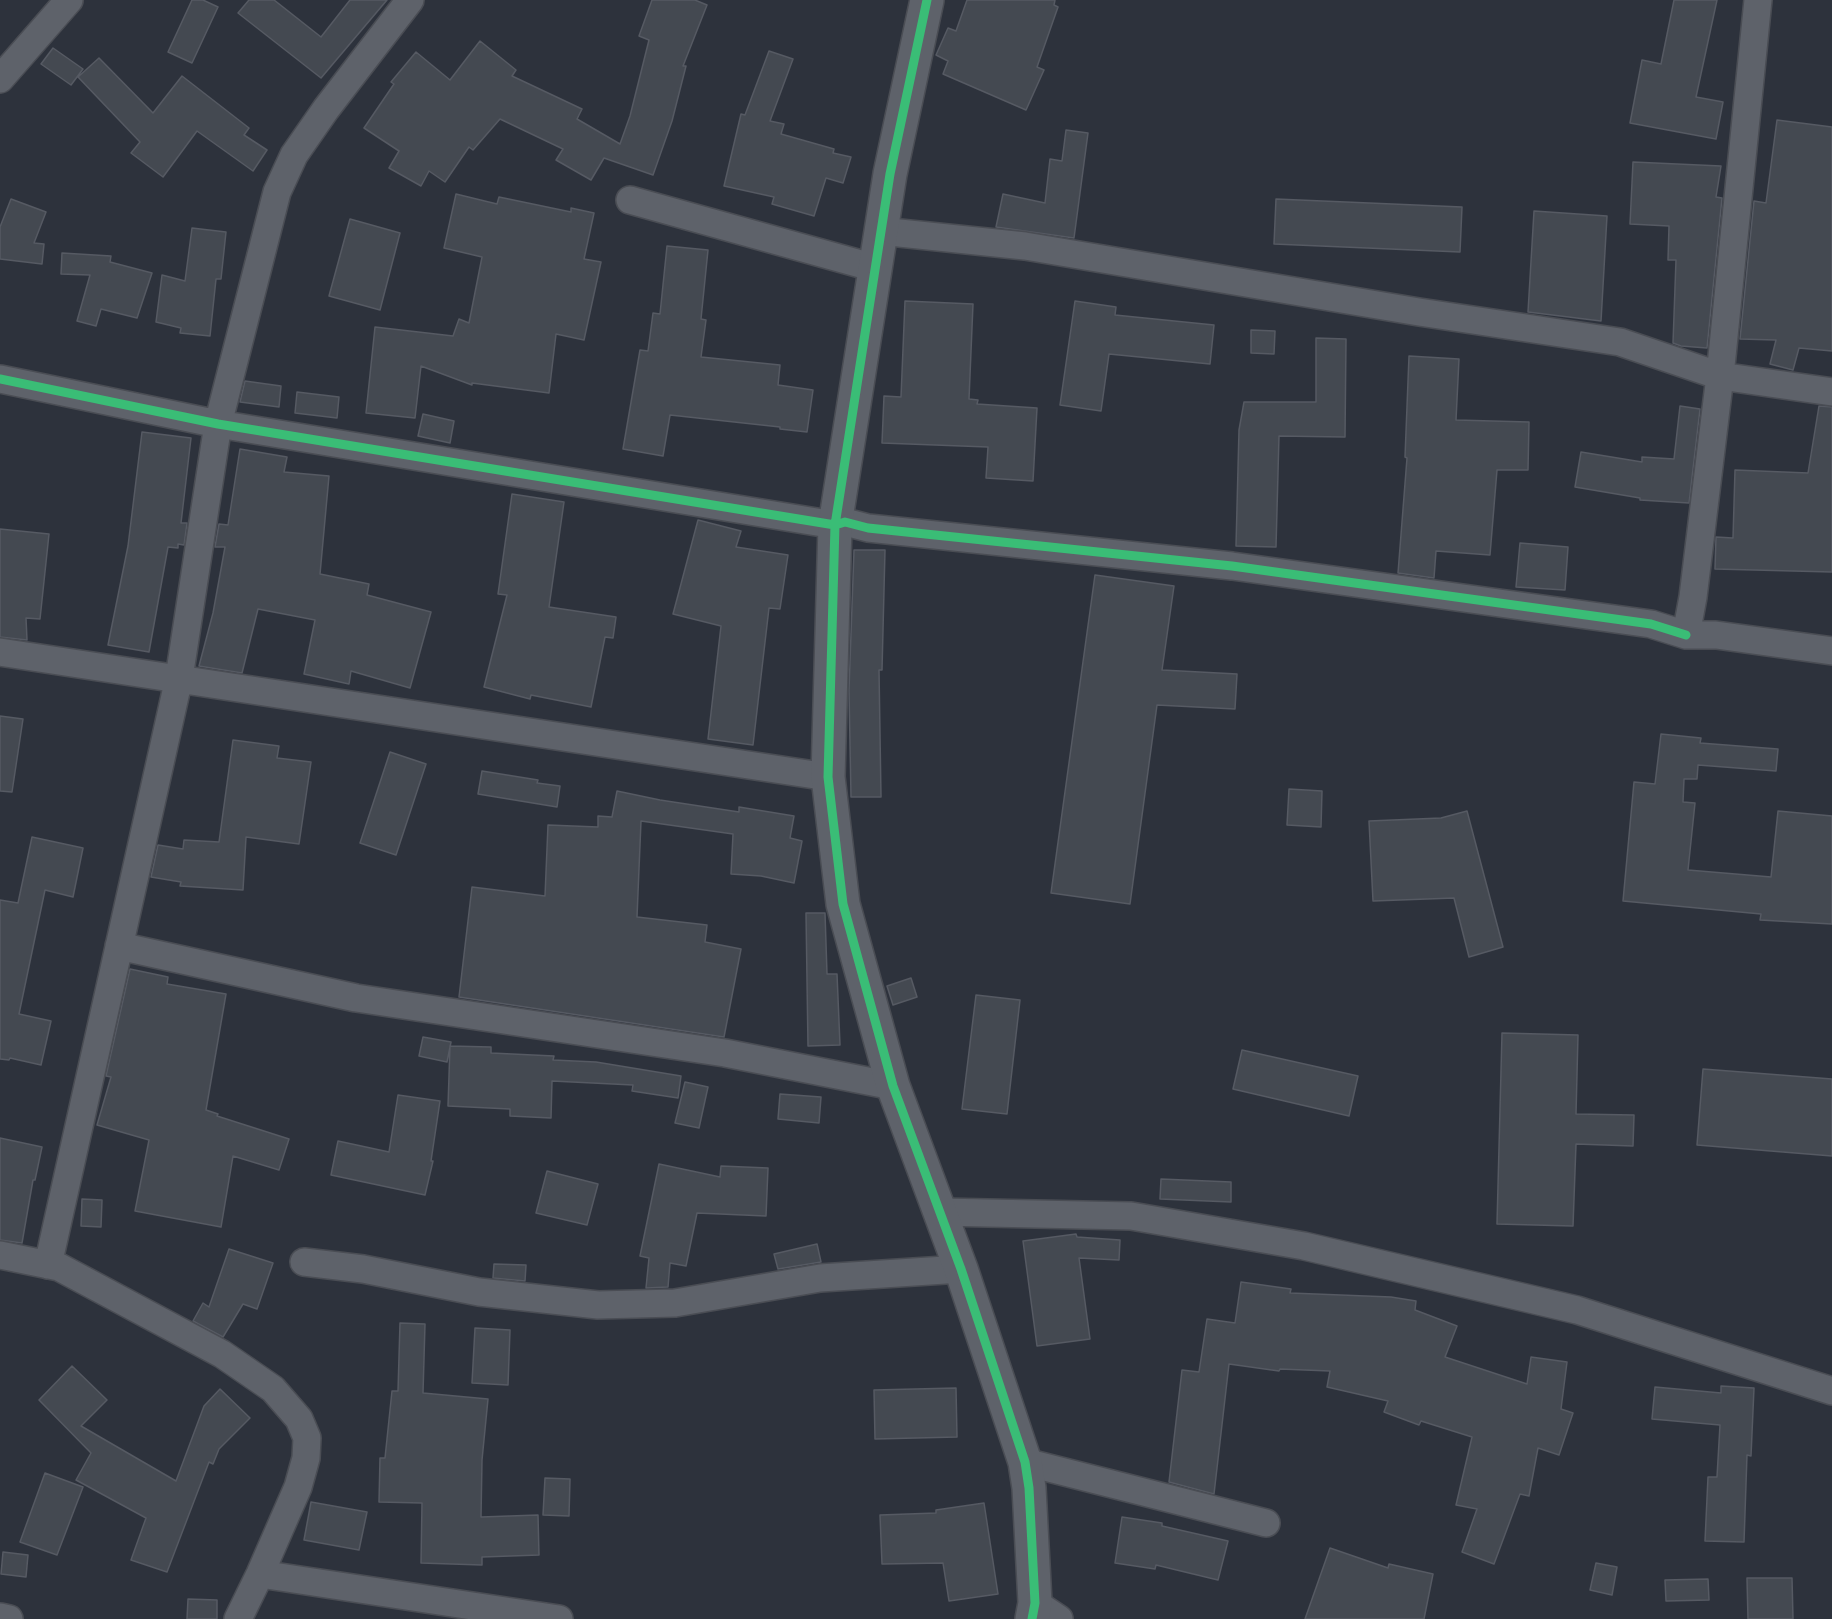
<!DOCTYPE html>
<style>
body{margin:0}
canvas{display:block;background:#2d323c}
</style>
<canvas width="1832" height="1619"></canvas>
<script>
const g = document.querySelector('canvas').getContext('2d');
g.lineJoin = 'round';
function fill(path, color) {
  g.fillStyle = color;
  g.fill(path, 'evenodd');
}
function strokePath(path, color, width, dash) {
  g.strokeStyle = color;
  g.lineWidth = width;
  g.lineCap = dash ? 'butt' : 'round';
  g.setLineDash(dash || []);
  g.stroke(path);
}
const building = new Path2D(`
 M 192,0 L 203,0 L 218,7 L 192,63 L 168,52 Z
 M 249,0 L 274,0 L 321,37 L 350,0 L 387,0 L 321,78 L 238,13 Z
 M 652,0 L 695,0 L 707,5 L 683,66 L 686,66 L 672,121 L 653,175 L 604,158 L 591,180 L 556,160 L 563,149 L 500,119 L 473,150 L 469,147 L 445,182 L 429,171 L 421,186 L 389,168 L 399,151 L 364,128 L 394,84 L 391,82 L 416,52 L 450,80 L 480,41 L 516,70 L 512,76 L 582,109 L 577,119 L 620,144 L 630,116 L 649,40 L 639,36 Z
 M 967,0 L 1055,0 L 1054,5 L 1058,7 L 1037,67 L 1044,70 L 1026,110 L 943,74 L 948,61 L 936,55 L 948,28 L 956,31 Z
 M 1674,0 L 1717,0 L 1696,97 L 1723,102 L 1716,139 L 1630,123 L 1642,60 L 1661,64 Z
 M 53,48 L 83,69 L 71,85 L 41,64 Z
 M 769,51 L 793,59 L 770,121 L 784,124 L 781,134 L 834,149 L 833,153 L 851,157 L 843,183 L 826,178 L 814,216 L 772,204 L 774,197 L 724,186 L 741,114 L 745,115 Z
 M 99,58 L 153,113 L 182,76 L 249,128 L 244,135 L 267,150 L 253,171 L 197,131 L 163,177 L 131,153 L 140,142 L 78,77 Z
 M 1777,120 L 1832,127 L 1832,351 L 1799,348 L 1793,370 L 1770,364 L 1776,340 L 1740,339 L 1754,201 L 1766,203 Z
 M 1066,130 L 1088,133 L 1074,238 L 996,227 L 1003,194 L 1045,203 L 1050,159 L 1062,161 Z
 M 1633,162 L 1721,166 L 1716,197 L 1722,198 L 1707,348 L 1681,346 L 1673,343 L 1676,260 L 1668,260 L 1669,226 L 1630,224 Z
 M 456,194 L 497,204 L 499,197 L 571,212 L 571,208 L 594,213 L 584,259 L 601,262 L 584,340 L 556,334 L 549,393 L 472,383 L 472,385 L 421,366 L 415,418 L 366,413 L 375,327 L 453,336 L 459,319 L 469,323 L 482,257 L 444,248 Z
 M 11,199 L 46,212 L 34,243 L 44,244 L 42,264 L 0,259 L 0,227 Z
 M 1276,199 L 1462,207 L 1460,252 L 1274,244 Z
 M 1534,211 L 1607,216 L 1601,321 L 1528,312 Z
 M 350,219 L 400,233 L 380,310 L 329,296 Z
 M 192,228 L 226,232 L 221,279 L 216,279 L 210,336 L 180,333 L 181,328 L 156,322 L 162,275 L 185,281 Z
 M 667,246 L 708,250 L 701,319 L 706,320 L 701,357 L 780,365 L 778,385 L 813,390 L 807,432 L 780,429 L 780,427 L 670,415 L 663,456 L 623,449 L 640,350 L 648,351 L 653,313 L 660,314 Z
 M 62,253 L 111,256 L 110,262 L 152,273 L 137,318 L 101,309 L 96,326 L 77,321 L 90,275 L 61,274 Z
 M 905,301 L 973,304 L 969,399 L 978,400 L 977,404 L 1037,408 L 1033,481 L 986,478 L 988,447 L 882,443 L 884,396 L 901,397 Z
 M 1075,301 L 1116,307 L 1115,315 L 1214,325 L 1210,364 L 1109,354 L 1101,411 L 1060,405 Z
 M 1251,330 L 1275,331 L 1274,354 L 1251,353 Z
 M 1316,338 L 1346,339 L 1345,437 L 1279,436 L 1276,547 L 1236,546 L 1239,430 L 1244,402 L 1316,402 Z
 M 1409,356 L 1459,359 L 1456,420 L 1529,422 L 1528,470 L 1497,470 L 1490,555 L 1436,551 L 1434,578 L 1398,573 L 1407,458 L 1405,457 Z
 M 245,381 L 281,386 L 279,407 L 240,402 Z
 M 297,392 L 339,397 L 337,418 L 295,413 Z
 M 1680,406 L 1700,409 L 1689,503 L 1640,500 L 1640,498 L 1575,487 L 1581,452 L 1642,462 L 1642,457 L 1674,459 Z
 M 1819,406 L 1832,407 L 1832,572 L 1715,569 L 1716,537 L 1733,538 L 1735,470 L 1808,473 Z
 M 423,414 L 454,421 L 450,443 L 418,436 Z
 M 142,432 L 191,438 L 181,523 L 187,523 L 184,545 L 178,544 L 178,548 L 168,547 L 149,652 L 108,645 L 128,546 Z
 M 240,449 L 287,457 L 284,472 L 329,476 L 320,574 L 369,584 L 367,595 L 431,612 L 410,688 L 351,671 L 349,684 L 304,674 L 315,620 L 258,609 L 242,673 L 199,666 L 213,613 L 225,547 L 215,547 L 219,524 L 228,525 Z
 M 512,494 L 564,502 L 549,607 L 616,617 L 613,638 L 605,637 L 591,707 L 531,695 L 530,699 L 484,687 L 507,595 L 498,594 Z
 M 698,520 L 741,531 L 736,547 L 788,555 L 780,609 L 769,608 L 753,745 L 708,739 L 721,626 L 673,614 Z
 M 0,529 L 49,534 L 40,619 L 26,618 L 27,640 L 0,637 Z
 M 1520,543 L 1568,547 L 1565,590 L 1516,587 Z
 M 854,550 L 885,550 L 882,670 L 879,670 L 881,797 L 851,797 L 849,690 Z
 M 1095,575 L 1174,586 L 1162,670 L 1237,674 L 1235,709 L 1157,705 L 1130,904 L 1051,893 Z
 M 0,716 L 23,719 L 12,792 L 0,791 Z
 M 1661,734 L 1701,738 L 1700,743 L 1778,749 L 1776,771 L 1698,765 L 1697,779 L 1684,779 L 1683,802 L 1695,803 L 1688,870 L 1771,877 L 1778,811 L 1832,816 L 1832,924 L 1760,920 L 1761,914 L 1623,901 L 1634,782 L 1655,784 Z
 M 233,740 L 279,746 L 277,758 L 311,762 L 299,844 L 246,837 L 243,890 L 180,886 L 181,882 L 151,877 L 158,845 L 183,849 L 184,840 L 219,842 Z
 M 390,752 L 426,764 L 396,855 L 360,843 Z
 M 482,771 L 538,780 L 537,783 L 560,786 L 557,807 L 478,794 Z
 M 1289,789 L 1322,791 L 1321,827 L 1287,825 Z
 M 617,791 L 660,800 L 739,812 L 739,807 L 794,816 L 790,838 L 802,841 L 794,883 L 761,876 L 731,874 L 733,834 L 641,821 L 637,917 L 707,925 L 705,942 L 741,949 L 724,1037 L 459,997 L 472,887 L 545,896 L 548,825 L 598,827 L 598,816 L 612,817 Z
 M 1467,811 L 1503,947 L 1469,957 L 1454,898 L 1373,901 L 1369,821 L 1441,818 Z
 M 32,837 L 83,848 L 73,897 L 45,890 L 19,1014 L 51,1021 L 41,1065 L 10,1058 L 9,1060 L 0,1059 L 0,900 L 18,903 Z
 M 806,913 L 825,913 L 827,974 L 837,974 L 840,1045 L 808,1046 Z
 M 130,969 L 168,977 L 167,984 L 226,994 L 206,1110 L 218,1114 L 217,1116 L 289,1139 L 279,1170 L 233,1156 L 221,1227 L 135,1211 L 149,1140 L 97,1125 L 111,1077 L 106,1076 Z
 M 911,978 L 917,997 L 893,1005 L 887,986 Z
 M 976,995 L 1020,1000 L 1007,1114 L 962,1109 Z
 M 1502,1033 L 1578,1035 L 1576,1114 L 1634,1115 L 1633,1146 L 1576,1144 L 1573,1226 L 1497,1224 Z
 M 423,1037 L 451,1042 L 447,1062 L 419,1056 Z
 M 450,1046 L 491,1047 L 491,1053 L 554,1056 L 553,1060 L 596,1062 L 681,1076 L 678,1098 L 632,1091 L 633,1085 L 552,1081 L 551,1118 L 510,1116 L 510,1109 L 448,1106 Z
 M 1242,1050 L 1358,1076 L 1349,1116 L 1233,1089 Z
 M 1703,1069 L 1832,1079 L 1832,1156 L 1697,1145 Z
 M 685,1082 L 708,1087 L 699,1128 L 675,1123 Z
 M 780,1094 L 821,1097 L 819,1123 L 778,1119 Z
 M 398,1095 L 440,1101 L 431,1161 L 433,1161 L 425,1195 L 331,1175 L 338,1141 L 389,1152 Z
 M 0,1138 L 42,1147 L 35,1180 L 33,1180 L 22,1243 L 0,1240 Z
 M 659,1164 L 720,1177 L 721,1166 L 768,1168 L 766,1216 L 697,1213 L 686,1266 L 670,1263 L 668,1287 L 646,1288 L 649,1258 L 640,1256 Z
 M 547,1171 L 598,1184 L 587,1225 L 536,1213 Z
 M 1161,1179 L 1231,1182 L 1231,1202 L 1160,1199 Z
 M 82,1199 L 102,1200 L 101,1227 L 81,1226 Z
 M 1076,1234 L 1077,1237 L 1120,1240 L 1119,1260 L 1079,1258 L 1090,1339 L 1037,1346 L 1023,1241 Z
 M 817,1244 L 821,1262 L 778,1269 L 774,1254 Z
 M 229,1249 L 273,1263 L 257,1309 L 243,1304 L 223,1337 L 193,1321 L 203,1303 L 209,1307 Z
 M 494,1264 L 526,1265 L 525,1281 L 493,1278 Z
 M 1241,1282 L 1291,1289 L 1290,1293 L 1391,1297 L 1416,1301 L 1415,1310 L 1457,1326 L 1445,1357 L 1527,1384 L 1531,1357 L 1567,1362 L 1561,1409 L 1573,1413 L 1559,1455 L 1538,1448 L 1529,1496 L 1520,1494 L 1494,1564 L 1462,1552 L 1477,1509 L 1456,1505 L 1472,1437 L 1421,1421 L 1419,1425 L 1384,1412 L 1388,1401 L 1327,1387 L 1330,1371 L 1280,1369 L 1279,1371 L 1229,1364 L 1214,1494 L 1169,1482 L 1182,1370 L 1199,1372 L 1207,1319 L 1235,1323 Z
 M 400,1323 L 425,1324 L 423,1393 L 488,1399 L 482,1460 L 481,1517 L 538,1515 L 539,1555 L 482,1557 L 482,1565 L 421,1563 L 422,1503 L 379,1502 L 380,1458 L 385,1458 L 392,1391 L 398,1391 Z
 M 475,1328 L 510,1330 L 508,1385 L 472,1383 Z
 M 72,1366 L 107,1400 L 81,1426 L 176,1481 L 204,1406 L 220,1389 L 250,1418 L 219,1449 L 213,1464 L 209,1462 L 167,1572 L 131,1560 L 146,1518 L 76,1480 L 91,1453 L 39,1400 Z
 M 1721,1386 L 1754,1388 L 1751,1456 L 1747,1455 L 1744,1542 L 1705,1541 L 1708,1477 L 1717,1477 L 1720,1425 L 1652,1419 L 1655,1387 L 1721,1393 Z
 M 956,1388 L 957,1437 L 875,1439 L 874,1390 Z
 M 45,1473 L 83,1487 L 57,1555 L 20,1542 Z
 M 545,1478 L 570,1479 L 569,1516 L 543,1515 Z
 M 311,1502 L 367,1512 L 359,1550 L 304,1540 Z
 M 984,1503 L 998,1594 L 949,1601 L 943,1563 L 882,1564 L 880,1515 L 936,1513 L 936,1510 Z
 M 1122,1517 L 1162,1523 L 1162,1526 L 1228,1541 L 1218,1580 L 1156,1565 L 1155,1569 L 1115,1563 Z
 M 1330,1548 L 1388,1568 L 1389,1564 L 1433,1574 L 1424,1619 L 1305,1619 Z
 M 3,1552 L 28,1555 L 26,1577 L 1,1574 Z
 M 1596,1563 L 1617,1567 L 1612,1595 L 1590,1590 Z
 M 1747,1578 L 1792,1578 L 1793,1619 L 1748,1619 Z
 M 1708,1579 L 1709,1600 L 1666,1601 L 1665,1580 Z
 M 188,1599 L 217,1600 L 217,1619 L 187,1619 Z`);
fill(building, '#444951');
strokePath(building, '#565a63', 1.5);
const minor = new Path2D(`
 M 1758,0 L 1720,376 L 1693,597 L 1686,635 L 1716,635 L 1832,651
 M 0,79 L 69,0
 M 630,200 L 875,268
 M 880,231 L 1025,246 L 1419,312 L 1620,342 L 1720,376 L 1832,392
 M 0,379 L 218,424 L 835,525 L 845,522 L 868,528 L 1232,566 L 1651,624 L 1686,635
 M 0,652 L 828,777
 M 119,946 L 356,998 L 725,1053 L 893,1086
 M 940,1212 L 1131,1216 L 1304,1246 L 1577,1310 L 1832,1391
 M 0,1255 L 59,1267 L 222,1354 L 273,1389 L 299,1419 L 307,1438 L 306,1458 L 298,1487 L 260,1574 L 238,1619
 M 304,1262 L 363,1269 L 479,1292 L 598,1305 L 675,1303 L 820,1278 L 961,1269
 M 48,1265 L 179,678 L 218,424 L 277,192 L 294,155 L 326,109 L 410,0
 M 1025,1462 L 1266,1523
 M 260,1574 L 559,1619
 M 1035,1603 L 1059,1619
 M 0,1617 L 9,1619`);
const tertiary = new Path2D(`
 M 927,0 L 890,174 L 835,525 L 828,777 L 843,904 L 893,1086 L 961,1269 L 1025,1462 L 1029,1488 L 1035,1603 L 1032,1619`);
strokePath(minor, '#4a4d54', 30);
strokePath(tertiary, '#4a4d54', 36);
strokePath(minor, '#5e626a', 27);
strokePath(tertiary, '#5e626a', 33);
strokePath(new Path2D(`
 M 927,0 L 890,174 L 835,525 L 828,777 L 843,904 L 893,1086 L 961,1269 L 1025,1462 L 1029,1488 L 1035,1603 L 1032,1619
 M 0,379 L 218,424 L 835,525 L 845,522 L 868,528 L 1232,566 L 1651,624 L 1686,635`), '#3abd76', 9);
</script>
